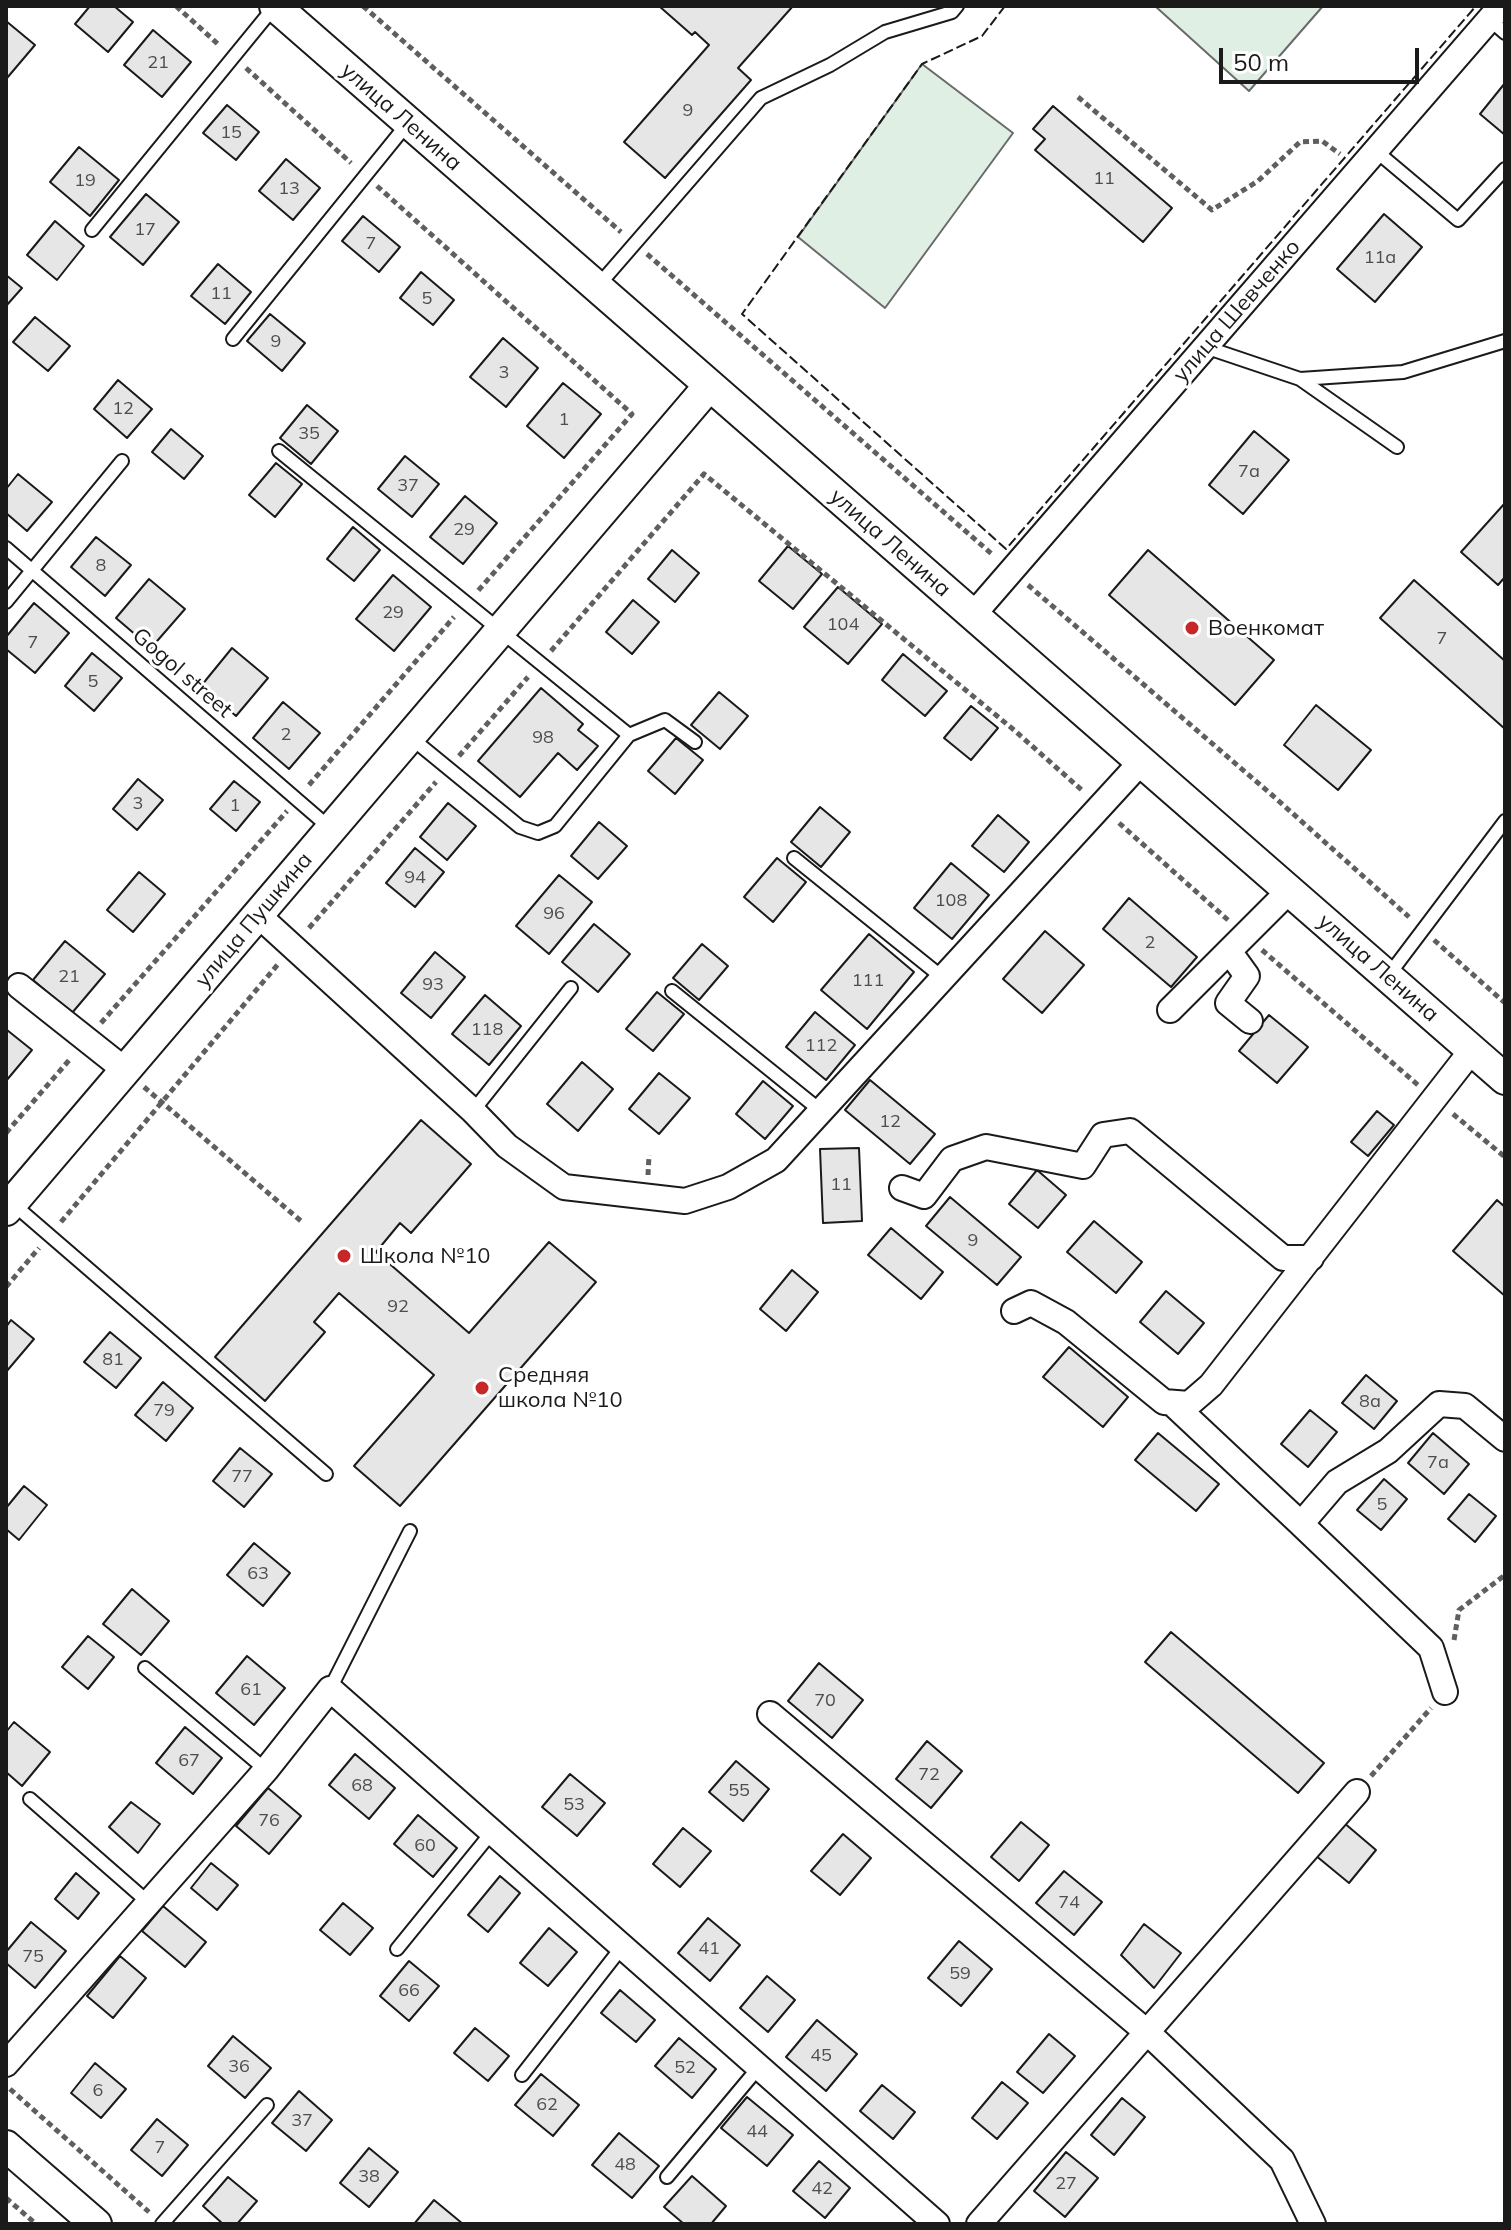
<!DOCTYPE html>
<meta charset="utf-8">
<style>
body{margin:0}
#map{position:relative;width:1511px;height:2230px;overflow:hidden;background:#fff;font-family:Mulish,sans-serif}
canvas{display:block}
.frame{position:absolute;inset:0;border:8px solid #1a1a1a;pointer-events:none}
.scale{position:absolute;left:1219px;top:48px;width:200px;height:36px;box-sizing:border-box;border:4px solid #1a1a1a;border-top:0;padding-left:10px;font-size:24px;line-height:28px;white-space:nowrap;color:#1a1a1a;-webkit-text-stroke:6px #fff;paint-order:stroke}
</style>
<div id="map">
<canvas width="1511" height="2230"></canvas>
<div class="frame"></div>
<div class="scale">50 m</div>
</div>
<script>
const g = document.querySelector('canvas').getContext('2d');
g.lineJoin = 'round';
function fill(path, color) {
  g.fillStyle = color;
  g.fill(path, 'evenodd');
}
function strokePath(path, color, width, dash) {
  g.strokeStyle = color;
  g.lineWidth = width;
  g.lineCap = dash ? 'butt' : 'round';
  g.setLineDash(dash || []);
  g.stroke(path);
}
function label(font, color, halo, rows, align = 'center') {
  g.font = font + ' Mulish,sans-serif';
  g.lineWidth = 6;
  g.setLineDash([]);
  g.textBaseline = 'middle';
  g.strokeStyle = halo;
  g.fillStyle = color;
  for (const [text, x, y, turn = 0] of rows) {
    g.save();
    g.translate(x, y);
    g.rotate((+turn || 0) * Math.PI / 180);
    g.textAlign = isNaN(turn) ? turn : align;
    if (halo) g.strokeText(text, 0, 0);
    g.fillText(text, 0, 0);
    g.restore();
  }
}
const green = new Path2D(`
 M 1155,6 L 1323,6 L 1249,91 Z
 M 922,64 L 1013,133 L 885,308 L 798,237 Z`);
fill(green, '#e0efe3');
strokePath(green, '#6a6a6a', 2);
const building = new Path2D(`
 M 90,6 L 114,6 L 133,22 L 108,52 L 75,24 Z
 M 659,6 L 793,6 L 738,68 L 751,80 L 665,178 L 624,142 L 709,45 L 695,32 L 692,35 Z
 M 6,21 L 35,45 L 7,78 L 6,77 Z
 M 153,30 L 191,62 L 162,97 L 124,65 Z
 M 1505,83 L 1505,135 L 1480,114 Z
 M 227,105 L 259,132 L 236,160 L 203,133 Z
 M 1053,106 L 1172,208 L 1143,242 L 1035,150 L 1045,139 L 1033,129 Z
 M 79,147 L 119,180 L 90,216 L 50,182 Z
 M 286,159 L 320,188 L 293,220 L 259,191 Z
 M 146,194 L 179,222 L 143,265 L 110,237 Z
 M 1384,214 L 1422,247 L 1375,302 L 1337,269 Z
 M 363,216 L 400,247 L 379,272 L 342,241 Z
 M 55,221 L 84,246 L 57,280 L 27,255 Z
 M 218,264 L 251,292 L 225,324 L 191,296 Z
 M 421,272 L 454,300 L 433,325 L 400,298 Z
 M 6,275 L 22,288 L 6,306 Z
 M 270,314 L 305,343 L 282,371 L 247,341 Z
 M 35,317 L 70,346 L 48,371 L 13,342 Z
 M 503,338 L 538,368 L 506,407 L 470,377 Z
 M 118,380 L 152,409 L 127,438 L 94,409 Z
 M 563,383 L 601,414 L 564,458 L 527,426 Z
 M 307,405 L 338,431 L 311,464 L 280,438 Z
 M 171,429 L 203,456 L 184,479 L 152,452 Z
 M 1254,431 L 1289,460 L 1243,514 L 1209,485 Z
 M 405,456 L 439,484 L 412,517 L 378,489 Z
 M 276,463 L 302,484 L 275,517 L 249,495 Z
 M 18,474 L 52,502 L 27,531 L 6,513 L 6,489 Z
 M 465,496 L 497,523 L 463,564 L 430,537 Z
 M 1505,503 L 1505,577 L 1498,585 L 1461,552 Z
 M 353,527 L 380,550 L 354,581 L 327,559 Z
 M 96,537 L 131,565 L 105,596 L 71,567 Z
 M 788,546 L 822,574 L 793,609 L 759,581 Z
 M 672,550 L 699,573 L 675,602 L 648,579 Z
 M 1148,550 L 1274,660 L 1235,705 L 1109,595 Z
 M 393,575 L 431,607 L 394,651 L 356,619 Z
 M 149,579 L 185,609 L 151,648 L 116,618 Z
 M 1414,580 L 1505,661 L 1505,729 L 1380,618 Z
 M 838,587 L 882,624 L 848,664 L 804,627 Z
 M 633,600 L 659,622 L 632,654 L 606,632 Z
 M 34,603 L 69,633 L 35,673 L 6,649 L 6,637 Z
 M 232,648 L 268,678 L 236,716 L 201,686 Z
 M 92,653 L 122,678 L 94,711 L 65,686 Z
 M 903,654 L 947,691 L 925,716 L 882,680 Z
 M 541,688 L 583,724 L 578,730 L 598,746 L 577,770 L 558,753 L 520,797 L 478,761 Z
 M 719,692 L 748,716 L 720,749 L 691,725 Z
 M 283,702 L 320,733 L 289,769 L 253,738 Z
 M 1316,705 L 1371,750 L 1338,790 L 1284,745 Z
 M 971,706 L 998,728 L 971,760 L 944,738 Z
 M 676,738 L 703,760 L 675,794 L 648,771 Z
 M 138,779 L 163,800 L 137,830 L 113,809 Z
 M 234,781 L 260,802 L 236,831 L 210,809 Z
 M 448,803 L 476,826 L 447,860 L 420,837 Z
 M 820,807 L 850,832 L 821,867 L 791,842 Z
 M 998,815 L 1029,842 L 1004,872 L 972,846 Z
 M 599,822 L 627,846 L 598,879 L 571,856 Z
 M 415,848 L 444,872 L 415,907 L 386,883 Z
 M 777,858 L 806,882 L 773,922 L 744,897 Z
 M 951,863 L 989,895 L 952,939 L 914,908 Z
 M 139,872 L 165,894 L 133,932 L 107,910 Z
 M 559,875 L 592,902 L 549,954 L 516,926 Z
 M 1129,898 L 1197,957 L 1171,987 L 1103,929 Z
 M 594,924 L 630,954 L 598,992 L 562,962 Z
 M 1045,931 L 1084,965 L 1042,1013 L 1003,979 Z
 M 869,934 L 914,972 L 867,1029 L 821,990 Z
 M 65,941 L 105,974 L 72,1013 L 33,980 Z
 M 702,944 L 728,966 L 699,1000 L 673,978 Z
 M 435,952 L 465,977 L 431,1018 L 401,993 Z
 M 657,992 L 684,1014 L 653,1051 L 626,1029 Z
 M 485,995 L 521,1026 L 489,1065 L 452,1034 Z
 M 815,1012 L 855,1045 L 826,1080 L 786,1047 Z
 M 1269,1015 L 1308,1047 L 1277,1083 L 1239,1051 Z
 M 7,1030 L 32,1050 L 6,1081 L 6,1031 Z
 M 582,1062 L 613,1089 L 578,1131 L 547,1104 Z
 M 659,1073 L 690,1098 L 659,1134 L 629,1109 Z
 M 870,1080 L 935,1134 L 910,1164 L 845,1110 Z
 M 763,1081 L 793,1106 L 765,1139 L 736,1114 Z
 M 1377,1111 L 1394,1125 L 1368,1156 L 1351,1142 Z
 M 421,1120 L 471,1164 L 411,1233 L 400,1223 L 376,1252 L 469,1333 L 549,1242 L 596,1282 L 400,1506 L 354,1466 L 434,1375 L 339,1293 L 314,1322 L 325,1332 L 265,1401 L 215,1357 Z
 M 859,1148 L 862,1221 L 823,1223 L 820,1149 Z
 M 1037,1170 L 1066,1195 L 1038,1228 L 1009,1204 Z
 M 950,1197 L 1021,1257 L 997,1285 L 926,1226 Z
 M 1497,1200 L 1505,1207 L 1505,1296 L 1453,1251 Z
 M 1094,1221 L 1142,1262 L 1116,1293 L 1067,1252 Z
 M 891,1228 L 943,1272 L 921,1299 L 868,1255 Z
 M 792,1270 L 818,1292 L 786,1331 L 760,1309 Z
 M 1166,1291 L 1204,1323 L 1178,1354 L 1140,1322 Z
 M 11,1320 L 34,1339 L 6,1372 L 6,1327 Z
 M 110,1332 L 141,1358 L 116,1388 L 84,1362 Z
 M 1069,1347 L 1128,1397 L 1103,1427 L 1043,1377 Z
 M 1366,1375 L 1397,1401 L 1374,1429 L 1342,1403 Z
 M 163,1382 L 193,1408 L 166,1441 L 135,1415 Z
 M 1310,1410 L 1337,1432 L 1308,1467 L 1281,1444 Z
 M 1158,1433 L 1219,1484 L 1196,1511 L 1135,1460 Z
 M 1433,1433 L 1469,1464 L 1444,1494 L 1408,1463 Z
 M 240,1448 L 272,1474 L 244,1507 L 213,1481 Z
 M 1384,1479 L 1407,1499 L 1381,1530 L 1357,1510 Z
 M 24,1486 L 47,1505 L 19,1540 L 6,1529 L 6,1508 Z
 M 1469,1494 L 1496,1516 L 1475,1542 L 1448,1519 Z
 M 254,1543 L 290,1573 L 263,1606 L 227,1575 Z
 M 132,1589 L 169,1621 L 141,1655 L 103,1624 Z
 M 1171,1632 L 1324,1763 L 1298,1793 L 1145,1662 Z
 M 88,1636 L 114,1657 L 88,1689 L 62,1667 Z
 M 247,1656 L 285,1688 L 254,1725 L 216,1693 Z
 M 819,1663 L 863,1700 L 832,1738 L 788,1701 Z
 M 14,1722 L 50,1752 L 22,1786 L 6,1772 L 6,1732 Z
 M 185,1727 L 222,1758 L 193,1794 L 156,1763 Z
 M 927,1741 L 962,1771 L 931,1808 L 896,1779 Z
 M 355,1754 L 395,1788 L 369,1819 L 329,1785 Z
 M 736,1761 L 769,1789 L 743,1821 L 709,1792 Z
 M 570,1774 L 605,1803 L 577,1836 L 542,1807 Z
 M 268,1788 L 301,1816 L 269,1854 L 236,1826 Z
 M 131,1802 L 160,1824 L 138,1853 L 109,1827 Z
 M 418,1815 L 457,1848 L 433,1877 L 394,1844 Z
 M 1021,1822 L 1049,1845 L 1019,1881 L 991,1857 Z
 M 1343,1822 L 1376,1850 L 1349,1883 L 1315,1855 Z
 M 683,1828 L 711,1851 L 680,1887 L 653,1864 Z
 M 843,1834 L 871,1858 L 840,1895 L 811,1871 Z
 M 211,1863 L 238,1885 L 217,1910 L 191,1888 Z
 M 1064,1871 L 1102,1902 L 1074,1935 L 1036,1903 Z
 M 76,1873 L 99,1893 L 78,1919 L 55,1899 Z
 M 500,1876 L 520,1893 L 488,1932 L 468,1915 Z
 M 343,1903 L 373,1928 L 350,1955 L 320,1930 Z
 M 163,1906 L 206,1942 L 185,1967 L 142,1931 Z
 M 708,1918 L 740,1945 L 710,1981 L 678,1953 Z
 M 31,1922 L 66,1951 L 35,1988 L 6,1963 L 6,1952 Z
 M 1144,1924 L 1181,1953 L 1154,1988 L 1121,1955 Z
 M 549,1928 L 577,1952 L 548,1986 L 520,1963 Z
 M 959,1941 L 992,1969 L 961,2006 L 928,1978 Z
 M 120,1956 L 146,1978 L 113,2018 L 87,1996 Z
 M 409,1961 L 439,1986 L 409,2021 L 380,1996 Z
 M 767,1976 L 795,2000 L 768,2032 L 740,2008 Z
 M 620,1990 L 655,2020 L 636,2042 L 601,2013 Z
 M 817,2020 L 857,2054 L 826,2091 L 786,2057 Z
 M 475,2028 L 509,2056 L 488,2081 L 454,2053 Z
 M 1049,2034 L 1075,2056 L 1043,2093 L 1017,2072 Z
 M 233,2036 L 271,2068 L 245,2098 L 208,2066 Z
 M 679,2038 L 716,2069 L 692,2098 L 655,2066 Z
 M 95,2063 L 126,2089 L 101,2118 L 71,2093 Z
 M 541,2074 L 579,2105 L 553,2136 L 515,2105 Z
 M 1002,2082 L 1028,2103 L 997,2139 L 972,2118 Z
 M 882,2085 L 915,2112 L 893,2139 L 860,2111 Z
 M 299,2091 L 332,2120 L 306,2151 L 272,2123 Z
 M 747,2097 L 793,2135 L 767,2166 L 721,2128 Z
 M 1122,2098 L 1145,2117 L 1114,2155 L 1091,2135 Z
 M 157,2119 L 188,2145 L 162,2176 L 131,2150 Z
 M 619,2133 L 659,2166 L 632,2198 L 592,2165 Z
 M 369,2148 L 398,2172 L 369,2207 L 340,2183 Z
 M 1066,2152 L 1098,2178 L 1065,2217 L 1034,2191 Z
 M 819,2161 L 850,2188 L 825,2218 L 793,2191 Z
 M 692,2176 L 726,2206 L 711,2224 L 684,2224 L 664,2207 Z
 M 228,2177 L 257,2201 L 237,2224 L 223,2224 L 203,2206 Z
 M 434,2200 L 463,2224 L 414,2224 Z`);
fill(building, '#e6e6e6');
strokePath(building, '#1a1a1a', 2);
const service = new Path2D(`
 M 1489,19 L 1505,33
 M 1376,151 L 1458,220 L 1505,169
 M 92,230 L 275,6
 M 597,287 L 761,98 L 830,65 L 885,32 L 952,12 L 957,6
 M 233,339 L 408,123
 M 1205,347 L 1300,379 L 1397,447
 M 1300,379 L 1403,372 L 1505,341
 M 279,451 L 629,735 L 555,826 L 538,833 L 520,827 L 410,737
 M 6,548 L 331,829
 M 6,602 L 122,461
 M 629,735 L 665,720 L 695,742
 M 794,858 L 943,978
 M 1388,976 L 1505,821
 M 672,991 L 821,1111
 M 473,1111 L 571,988
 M 12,1203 L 326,1474
 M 145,1668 L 266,1770
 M 330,1689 L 410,1531
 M 30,1799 L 149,1903
 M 397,1949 L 492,1832
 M 522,2075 L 622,1947
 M 667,2177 L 759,2067
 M 162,2224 L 267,2105`);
const minor = new Path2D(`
 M 973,615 L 1501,6
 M 258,915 L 473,1111 L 507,1146 L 564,1187 L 685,1201 L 728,1187 L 776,1160 L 1141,762
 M 1229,951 L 1247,976 L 1228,1003 L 1250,1021
 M 19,986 L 125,1070
 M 1170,1010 L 1289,891
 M 902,1188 L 924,1196 L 952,1159 L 986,1147 L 1083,1166 L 1103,1135 L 1130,1131 L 1283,1258 L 1311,1258
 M 1014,1311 L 1031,1303 L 1066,1322 L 1164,1402 L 1189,1404 L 1211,1385 L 1472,1050
 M 1172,1403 L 1301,1524 L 1337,1482 L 1388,1451 L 1439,1404 L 1465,1406 L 1505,1439
 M 1301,1524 L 1431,1648 L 1445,1692
 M 770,1714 L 1148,2033 L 1282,2160 L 1313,2224
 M 6,2064 L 266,1770 L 330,1689 L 937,2224
 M 979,2224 L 1357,1792`);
const tertiary = new Path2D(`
 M 275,6 L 1505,1079
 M 6,1210 L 709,386
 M 6,2146 L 96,2224`);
strokePath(service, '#1a1a1a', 16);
strokePath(minor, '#1a1a1a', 28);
strokePath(tertiary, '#1a1a1a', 34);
strokePath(new Path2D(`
 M 176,6 L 220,46
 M 363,6 L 621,232
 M 246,68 L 351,163
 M 1078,97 L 1212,210 L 1258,181 L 1300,142 L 1322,141 L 1340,154
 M 377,186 L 632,414 L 477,592
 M 647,254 L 993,555
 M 1028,585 L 1272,795 L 1409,917
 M 551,651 L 704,474 L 1014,730 L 1084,792
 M 459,756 L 528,677
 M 309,785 L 454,617
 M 1119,823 L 1228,920
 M 309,928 L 436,782
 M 1434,940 L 1505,1003
 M 1262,950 L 1418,1085
 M 101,1023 L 287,811
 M 144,1087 L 301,1221
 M 1453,1114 L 1505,1157
 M 6,1133 L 71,1058
 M 648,1175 L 649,1155
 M 61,1222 L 279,963
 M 6,1287 L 39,1248
 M 1454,1640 L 1459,1610 L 1505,1575
 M 1371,1776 L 1431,1708
 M 10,2089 L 149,2212
 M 6,2198 L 36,2224`), '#5f5f5f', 5, [6, 4]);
strokePath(service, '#fff', 12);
strokePath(minor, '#fff', 24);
strokePath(tertiary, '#fff', 30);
strokePath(new Path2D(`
 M 1005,6 L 982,36 L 922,64 L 742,314 L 1006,549 L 1476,6`), '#1a1a1a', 2, [10, 4]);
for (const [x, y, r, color] of [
 [1192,628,8,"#c62828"],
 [344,1256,8,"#c62828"],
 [482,1388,8,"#c62828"]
]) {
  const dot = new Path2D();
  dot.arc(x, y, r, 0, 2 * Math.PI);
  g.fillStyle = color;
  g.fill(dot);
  strokePath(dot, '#fff', 3);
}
label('18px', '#4d4d4d', null, [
 ["21",158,63],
 ["9",688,111],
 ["15",231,133],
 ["11",1104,179],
 ["19",85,181],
 ["13",289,189],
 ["17",145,230],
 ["7",371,244],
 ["11а",1380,258],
 ["11",221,294],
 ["5",427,299],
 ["9",276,342],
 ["3",504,373],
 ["12",123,409],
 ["1",564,420],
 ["35",309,434],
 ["7а",1249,472],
 ["37",408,486],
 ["29",464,530],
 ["8",101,566],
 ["29",393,613],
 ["104",843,625],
 ["7",1442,639],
 ["7",33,643],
 ["5",93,682],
 ["2",286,735],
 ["98",543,738],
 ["3",138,804],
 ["1",235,806],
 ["94",415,878],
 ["108",951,901],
 ["96",554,914],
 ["2",1150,943],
 ["21",69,977],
 ["111",868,981],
 ["93",433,985],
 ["118",487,1030],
 ["112",821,1046],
 ["12",890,1122],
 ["11",841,1185],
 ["9",973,1241],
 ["92",398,1307],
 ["81",113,1360],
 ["8а",1370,1402],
 ["79",164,1411],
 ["7а",1438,1463],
 ["77",242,1477],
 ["5",1382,1505],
 ["63",258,1574],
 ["61",251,1690],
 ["70",825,1701],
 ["67",189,1761],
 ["72",929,1775],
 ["68",362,1786],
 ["55",739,1791],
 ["53",574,1805],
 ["76",269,1821],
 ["60",425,1846],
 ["74",1069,1903],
 ["41",709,1949],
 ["75",33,1957],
 ["59",960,1974],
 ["66",409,1991],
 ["45",821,2056],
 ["36",239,2067],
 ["52",685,2068],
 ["6",98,2091],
 ["62",547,2105],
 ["37",302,2121],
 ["44",757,2132],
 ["7",160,2148],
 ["48",625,2165],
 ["38",369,2177],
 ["27",1066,2184],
 ["42",822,2189]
]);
label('22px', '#1a1a1a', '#fff', [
 ["улица Ленина",401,117,41],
 ["улица Шевченко",1237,311,-49],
 ["улица Ленина",890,543,41],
 ["Gogol street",182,673,41],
 ["улица Пушкина",254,920,-50],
 ["улица Ленина",1378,968,41]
]);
label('22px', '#1a1a1a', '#fff', [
 ["Военкомат",1208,628],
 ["Школа №10",360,1256],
 ["Средняя",498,1375],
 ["школа №10",498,1400]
], 'left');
</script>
